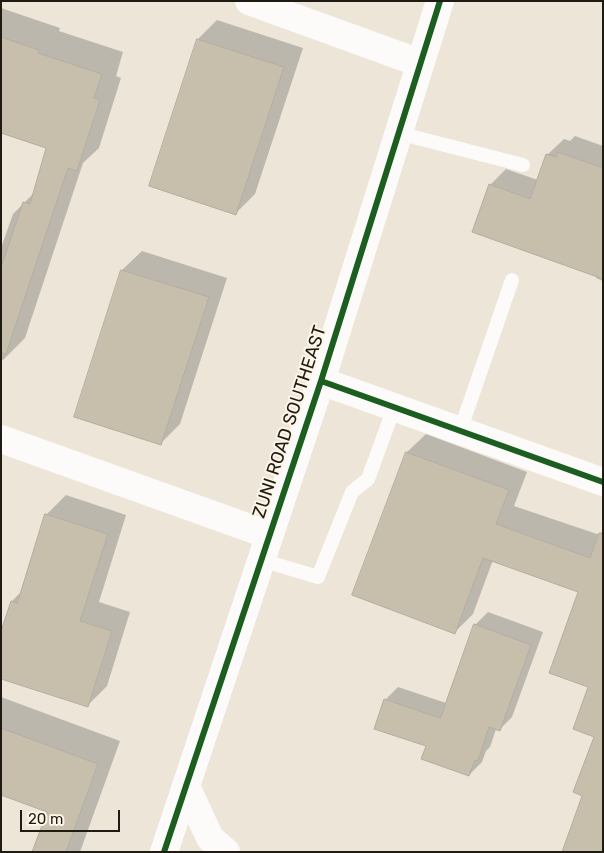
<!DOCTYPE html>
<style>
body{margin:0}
#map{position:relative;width:604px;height:853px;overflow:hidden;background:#ece5d8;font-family:Rubik,sans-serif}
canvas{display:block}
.frame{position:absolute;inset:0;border:2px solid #1f1a12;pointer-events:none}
.scale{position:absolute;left:20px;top:810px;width:100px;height:22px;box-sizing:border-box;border:2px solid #1f1a12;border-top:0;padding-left:6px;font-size:15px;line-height:18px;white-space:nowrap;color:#1f1a12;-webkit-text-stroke:4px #fdf6e8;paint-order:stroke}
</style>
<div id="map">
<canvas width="604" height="853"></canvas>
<div class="frame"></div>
<div class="scale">20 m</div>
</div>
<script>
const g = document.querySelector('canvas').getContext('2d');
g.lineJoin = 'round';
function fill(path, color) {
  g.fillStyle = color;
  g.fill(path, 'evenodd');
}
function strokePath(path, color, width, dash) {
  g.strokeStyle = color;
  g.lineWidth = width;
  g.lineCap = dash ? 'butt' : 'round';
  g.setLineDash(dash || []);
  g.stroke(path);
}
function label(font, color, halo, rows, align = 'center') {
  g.font = font + ' Rubik,sans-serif';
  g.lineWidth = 4;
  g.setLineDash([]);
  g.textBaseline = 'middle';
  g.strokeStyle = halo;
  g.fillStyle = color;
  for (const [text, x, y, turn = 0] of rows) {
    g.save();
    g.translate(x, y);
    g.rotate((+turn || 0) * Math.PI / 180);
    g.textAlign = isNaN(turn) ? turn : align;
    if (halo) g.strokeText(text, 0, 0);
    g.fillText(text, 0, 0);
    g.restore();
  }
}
fill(new Path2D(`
 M 1,8 L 60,28 L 59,31 L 123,52 L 116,76 L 121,78 L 99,148 L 83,163 L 25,338 L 3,360 L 1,359 L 1,248 L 13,214 L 34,193 L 48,147 L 1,130 Z
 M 217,20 L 303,48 L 255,194 L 236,213 L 198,39 Z
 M 575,136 L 603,146 L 603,281 L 596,278 L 596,276 L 490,185 L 506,169 L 538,180 L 547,155 L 564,139 L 570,141 Z
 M 142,251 L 227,278 L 180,424 L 161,443 L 76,416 L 122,270 Z
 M 426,434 L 527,472 L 514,506 L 603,536 L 603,852 L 584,795 L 595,736 L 579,591 L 493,560 L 473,614 L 455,632 L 353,595 L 407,452 Z
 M 66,495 L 126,515 L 99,602 L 130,612 L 107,686 L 88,705 L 12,601 L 23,590 L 46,515 Z
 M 488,612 L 543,632 L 512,717 L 499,730 L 496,729 L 490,747 L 486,751 L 482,762 L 469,775 L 427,746 L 385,700 L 398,687 L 446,703 L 475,625 Z
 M 1,697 L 120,741 L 80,852 L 34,852 L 49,811 L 1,794 Z`), '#0003');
const building = new Path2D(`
 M 1,37 L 39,50 L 38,53 L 102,74 L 94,98 L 100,100 L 77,171 L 68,168 L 6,354 L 1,353 L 1,267 L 23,202 L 30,204 L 46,148 L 1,133 Z
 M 197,39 L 284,67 L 236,215 L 149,186 Z
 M 558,152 L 603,168 L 603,279 L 472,232 L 489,184 L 530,199 L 546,154 L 556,157 Z
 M 121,270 L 209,297 L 161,445 L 74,417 Z
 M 406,452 L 509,490 L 496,524 L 590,558 L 599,533 L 603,533 L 603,852 L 562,852 L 582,796 L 573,792 L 594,737 L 573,729 L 588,687 L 549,673 L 578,592 L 483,558 L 455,634 L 352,595 Z
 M 45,514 L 108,534 L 80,621 L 112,631 L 88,707 L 1,679 L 1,631 L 11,601 L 17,603 Z
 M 474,624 L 531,645 L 500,731 L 489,727 L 478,761 L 475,760 L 469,776 L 421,759 L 426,746 L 374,729 L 384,699 L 440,718 Z
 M 1,728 L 98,764 L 66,852 L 32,852 L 47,812 L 1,795 Z`);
fill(building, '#c7beac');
strokePath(building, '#b2ada3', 1);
strokePath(new Path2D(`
 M 398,133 L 523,165
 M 460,431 L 512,280
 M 261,560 L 318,577 L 352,492 L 368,479 L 394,408`), '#fcfbf9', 14);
strokePath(new Path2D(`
 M 249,1 L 420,63
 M 321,381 L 603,482
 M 1,439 L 269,535
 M 186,786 L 210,838 L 226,852`), '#fcfbf9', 28);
strokePath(new Path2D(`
 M 164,852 L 321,381 L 440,1`), '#fcfbf9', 28);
strokePath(new Path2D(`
 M 321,381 L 603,482
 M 164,852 L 321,381 L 440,1`), '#1b5e20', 6);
label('18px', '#1f1a12', '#fdf6e8', [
 ["ZUNI ROAD SOUTHEAST",290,422,-72]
]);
</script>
